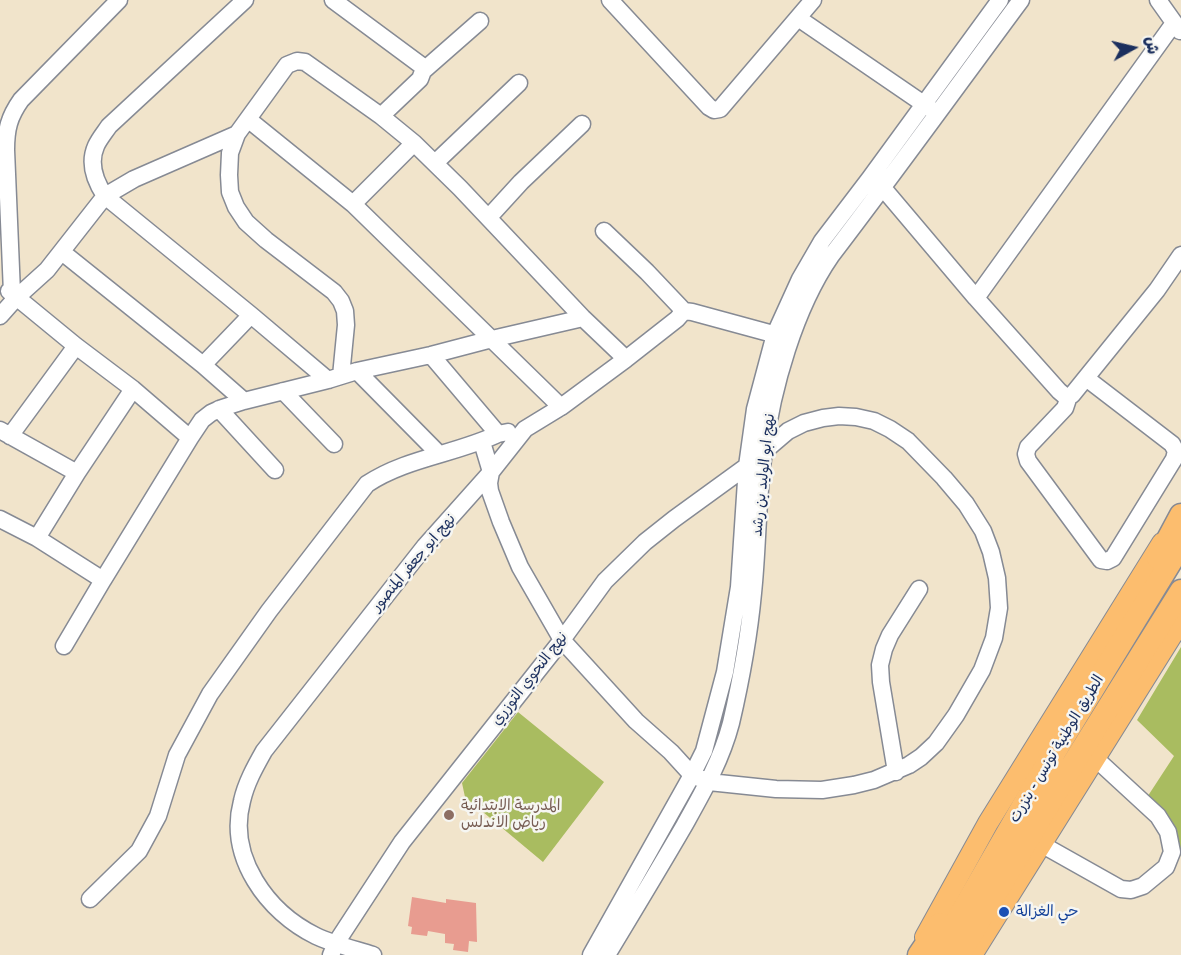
<!DOCTYPE html>
<meta charset="utf-8">
<style>
body{margin:0}
#map{position:relative;width:1181px;height:955px;overflow:hidden;background:#f1e4cb;font-family:"Balsamiq Sans","Playpen Sans Arabic",sans-serif}
canvas{display:block}
.north{position:absolute;left:1103px;top:18px;width:60px;height:60px;-webkit-text-stroke:4px #f6f6f2;paint-order:stroke;rotate:82deg;font-size:16px;font-weight:700;line-height:24px;text-align:center;color:#1b2f5e}
.north::after{content:'';display:block;margin:auto;width:21px;height:27px;background:#1b2f5e;clip-path:polygon(50% 0,100% 100%,50% 72%,0 100%)}
</style>
<div id="map">
<canvas width="1181" height="955"></canvas>
<div class="north">ش</div>
</div>
<script>
const g = document.querySelector('canvas').getContext('2d');
g.lineJoin = 'round';
function fill(path, color) {
  g.fillStyle = color;
  g.fill(path, 'evenodd');
}
function strokePath(path, color, width, dash) {
  g.strokeStyle = color;
  g.lineWidth = width;
  g.lineCap = dash ? 'butt' : 'round';
  g.setLineDash(dash || []);
  g.stroke(path);
}
function label(font, color, halo, rows, align = 'center') {
  g.font = font + ' "Balsamiq Sans","Playpen Sans Arabic",sans-serif';
  g.lineWidth = 5;
  g.setLineDash([]);
  g.textBaseline = 'middle';
  g.strokeStyle = halo;
  g.fillStyle = color;
  for (const [text, x, y, turn = 0] of rows) {
    g.save();
    g.translate(x, y);
    g.rotate((+turn || 0) * Math.PI / 180);
    g.textAlign = isNaN(turn) ? turn : align;
    if (halo) g.strokeText(text, 0, 0);
    g.fillText(text, 0, 0);
    g.restore();
  }
}
fill(new Path2D(`
 M 1181,647 L 1181,856 L 1142,805 L 1174,756 L 1137,720 Z
 M 518,712 L 604,782 L 543,862 L 465,797 L 462,783 Z`), '#a9bc60');
fill(new Path2D(`
 M 412,897 L 446,903 L 446,899 L 476,903 L 477,942 L 469,941 L 468,952 L 453,950 L 454,944 L 445,943 L 445,934 L 428,931 L 427,936 L 411,934 L 412,927 L 408,926 Z`), '#e89c90');
const minor = new Path2D(`
 M 245,0 L 109,126 C 105,132 99,139 96,146 C 88,164 95,181 105,196 L 251,315 L 328,380
 M 333,0 L 422,66 L 423,71 L 420,79 L 381,116
 M 610,0 L 709,107 L 714,110 L 720,109 L 813,0
 M 1158,0 L 1180,31
 M 798,18 L 931,109
 M 423,71 L 480,21
 M 249,120 L 353,204 L 561,407
 M 435,163 L 519,83
 M 874,181 L 883,188 L 976,298 L 1059,391 L 1066,397 L 1072,395 L 1157,290 L 1181,255
 M 353,204 L 414,143
 M 489,217 L 521,182 L 582,124
 M 604,231 L 647,272 L 684,311
 M 62,252 L 203,365 L 244,401
 M 9,291 L 76,346 L 133,389 L 190,438
 M 12,293 L 6,150 C 6,129 9,117 21,100 L 119,0
 M 976,298 L 1174,23
 M 0,316 L 16,298 L 47,270 L 105,196 L 134,179 L 237,134
 M 431,355 L 498,434 L 508,432
 M 203,365 L 251,315
 M 357,371 L 439,454
 M 341,376 L 346,325 L 345,311 L 341,301 L 334,292 L 266,240 L 246,222 L 236,207 L 230,192 L 229,175 L 230,153 L 237,134 L 287,65 L 297,61 L 305,62 L 381,116 L 414,143 L 460,188 L 583,318 L 626,359
 M 283,391 L 334,444
 M 1069,396 L 1065,408 L 1028,447 L 1026,454 L 1028,461 L 1101,560 L 1107,561 L 1113,558 L 1174,459 L 1176,451 L 1172,444 L 1086,378
 M 219,409 L 275,470
 M 0,430 L 77,473 L 133,389
 M 10,436 L 76,346
 M 0,519 L 37,538 L 103,580 L 190,438 L 202,420 L 211,413 L 222,408 L 244,401 L 328,380 L 357,371 L 431,355 L 492,339 L 583,318
 M 37,538 L 77,473
 M 64,646 L 103,580
 M 896,772 L 881,682 L 880,665 L 884,649 L 890,635 L 919,589
 M 1041,844 L 1121,889 L 1131,890 L 1143,886 L 1166,867 L 1172,852 L 1168,832 L 1158,816 L 1095,758
 M 90,899 L 139,851 L 158,816 L 177,755 L 210,694 L 269,611 L 367,484 C 406,458 456,454 498,434
 M 331,955 L 336,943 L 402,842 L 562,640 L 605,581 L 645,542 L 674,519 L 747,466 L 788,431 L 804,423 L 823,418 L 839,416 L 856,417 L 874,421 L 890,429 L 908,441 L 944,478 L 966,504 L 983,531 L 991,552 L 997,578 L 999,608 L 994,638 L 982,670 L 956,715 L 936,743 L 921,757 L 909,765 L 874,780 L 854,785 L 822,790 L 776,789 L 709,782 L 692,775 L 671,752 L 636,721 L 562,640 L 520,567 L 501,522 L 490,491 L 489,483 L 491,472 L 482,442
 M 373,955 C 354,949 333,944 316,936 C 267,912 227,857 242,801 C 246,783 255,767 264,751 L 425,546 L 491,472 L 525,429 L 561,407 L 626,359 L 677,319 L 684,311 L 692,312 L 784,337
 M 591,955 L 692,775 L 704,751 L 725,672 L 739,587 L 747,466 L 755,409 L 775,334 L 800,279 L 822,241 L 870,178 L 1000,0
 M 607,955 C 633,912 659,869 684,826 C 703,792 721,761 731,723 C 741,680 749,636 753,593 C 758,546 757,499 764,452 C 772,388 795,308 831,256 C 896,171 958,85 1021,0`);
const major = new Path2D(`
 M 925,937 L 988,823 L 1162,543
 M 972,955 L 1181,621`);
const highway = new Path2D(`
 M 1158,558 L 1181,515
 M 919,955 L 940,924
 M 937,955 L 1046,766 L 1181,545
 M 959,955 L 1065,777 L 1181,591`);
strokePath(minor, '#868a94', 19);
strokePath(major, '#868a94', 22);
strokePath(highway, '#868a94', 25);
strokePath(minor, '#fff', 16);
strokePath(major, '#fcbd6e', 20);
strokePath(highway, '#fcbd6e', 22);
for (const [x, y, r, color] of [
 [449,815,6,"#8d6e63"],
 [1004,912,6,"#1a4fb4"]
]) {
  const dot = new Path2D();
  dot.arc(x, y, r, 0, 2 * Math.PI);
  g.fillStyle = color;
  g.fill(dot);
  strokePath(dot, '#f6f6f2', 2);
}
label('15px', '#1b2f5e', '#f6f6f2', [
 ["نهج ابو الوليد بن رشد",764,475,-84],
 ["نهج ابو جعفر المنصور",414,563,-50],
 ["نهج النحوي التوزري",530,679,-52],
 ["الطريق الوطنية تونس - بنزرت",1057,749,-59]
]);
label('15px', '#785e54', '#f6f6f2', [
 ["المدرسة الابتدائية",461,806],
 ["رياض الاندلس",461,823]
], 'left');
label('15px', '#164399', '#f6f6f2', [
 ["حي الغزالة",1016,912]
], 'left');
</script>
